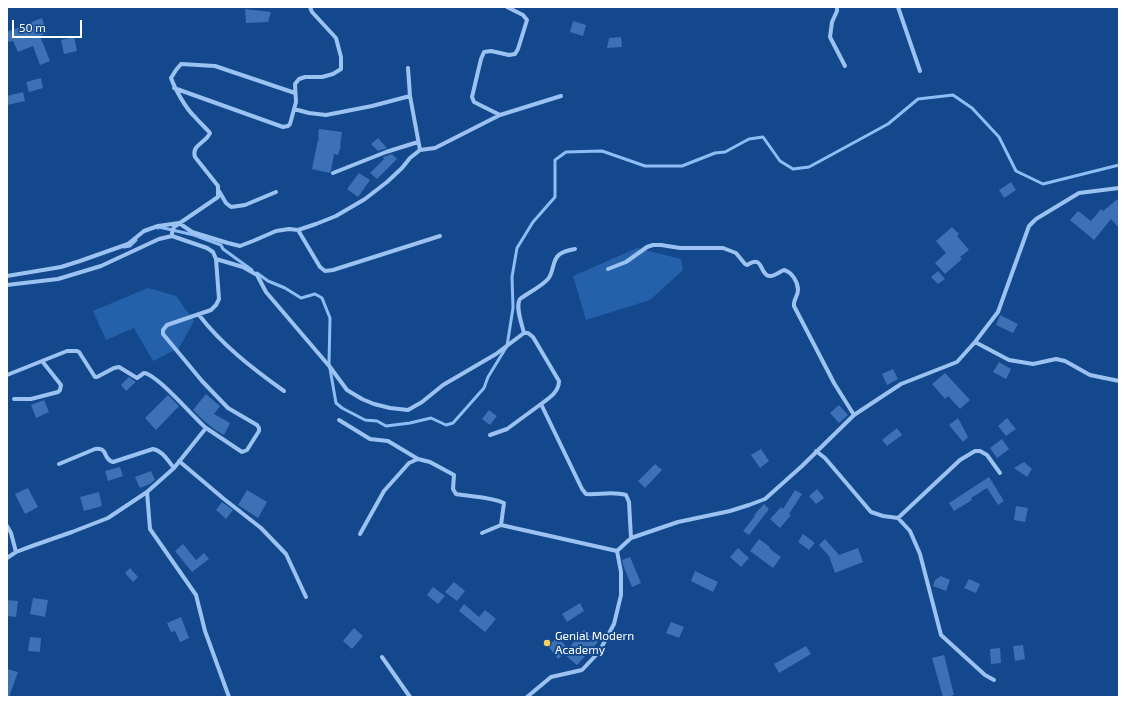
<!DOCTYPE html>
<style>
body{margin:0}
#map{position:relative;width:1126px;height:704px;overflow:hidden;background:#13488c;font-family:"Exo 2",sans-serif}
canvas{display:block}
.frame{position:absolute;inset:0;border:8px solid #fff;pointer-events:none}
.scale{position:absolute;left:12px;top:20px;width:70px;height:18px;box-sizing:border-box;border:2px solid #fff;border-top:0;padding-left:5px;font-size:12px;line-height:14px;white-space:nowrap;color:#fff;-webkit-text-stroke:3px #13488c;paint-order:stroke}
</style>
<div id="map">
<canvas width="1126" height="704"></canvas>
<div class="frame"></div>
<div class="scale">50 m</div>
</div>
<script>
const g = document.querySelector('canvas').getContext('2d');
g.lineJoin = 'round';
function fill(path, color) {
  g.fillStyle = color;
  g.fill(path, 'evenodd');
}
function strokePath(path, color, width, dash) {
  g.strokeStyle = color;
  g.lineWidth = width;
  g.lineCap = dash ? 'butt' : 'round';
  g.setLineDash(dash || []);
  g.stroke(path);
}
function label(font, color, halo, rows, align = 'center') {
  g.font = font + ' "Exo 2",sans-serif';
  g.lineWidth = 4;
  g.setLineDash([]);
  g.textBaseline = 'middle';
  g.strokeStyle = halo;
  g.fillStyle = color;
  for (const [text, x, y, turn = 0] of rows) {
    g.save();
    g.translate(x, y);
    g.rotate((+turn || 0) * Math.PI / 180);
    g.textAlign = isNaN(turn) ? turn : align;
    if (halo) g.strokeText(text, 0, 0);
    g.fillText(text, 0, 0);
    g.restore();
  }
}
fill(new Path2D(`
 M 637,248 L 681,259 L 683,270 L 650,300 L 586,320 L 573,276 Z
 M 148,288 L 176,296 L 194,321 L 179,348 L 153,361 L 134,328 L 106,340 L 93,311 Z`), '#2561ab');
strokePath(new Path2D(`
 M 158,228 L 159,227 L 194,235 L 221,245 L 223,249 L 252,270
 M 124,247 L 130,246 L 136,240
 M 257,273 L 268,281 L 285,288 L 301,298 L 315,294 L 322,298 L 330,318 L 329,363 L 336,403 L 342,408 L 365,420 L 377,421 L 386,426 L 410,423 L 431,418 L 446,425 L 453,423 L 484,388 L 488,377 L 507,346 L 513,308 L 512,277 L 517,248 L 533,222 L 555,197 L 555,160 L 566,152 L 602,151 L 645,166 L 682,166 L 715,153 L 725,152 L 749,139 L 763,137 L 780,161 L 793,169 L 809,167 L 888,124 L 918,99 L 953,95 L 972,108 L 999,137 L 1016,171 L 1043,184 L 1119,165`), '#8dbdf4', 3);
fill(new Path2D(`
 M 245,9 L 271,12 L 268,22 L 246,23 Z
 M 42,18 L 47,33 L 40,36 L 50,61 L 40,65 L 33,46 L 18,52 L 13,41 L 7,42 L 7,32 Z
 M 573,21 L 586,25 L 583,36 L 570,32 Z
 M 74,37 L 77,51 L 64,54 L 61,40 Z
 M 621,37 L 622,47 L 607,48 L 609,38 Z
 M 41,78 L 43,88 L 29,92 L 26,82 Z
 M 23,92 L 25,101 L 7,105 L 7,96 Z
 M 319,129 L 342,132 L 340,145 L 341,145 L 338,155 L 334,154 L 331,170 L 330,173 L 312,169 L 316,149 L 319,137 L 318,137 Z
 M 378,138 L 387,148 L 378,151 L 371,144 Z
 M 392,154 L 397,159 L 377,179 L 370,173 L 384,159 L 383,157 Z
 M 359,173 L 370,180 L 358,197 L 347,189 Z
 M 1011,182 L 1016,190 L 1004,198 L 999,190 Z
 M 1119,198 L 1119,228 L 1111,219 L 1094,240 L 1070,220 L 1078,211 L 1091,221 L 1101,209 L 1103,211 Z
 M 952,227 L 959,234 L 957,236 L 969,250 L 960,257 L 962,259 L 945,274 L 935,263 L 946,253 L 936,241 Z
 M 938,271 L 945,279 L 938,284 L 931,277 Z
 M 1000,315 L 1018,324 L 1013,333 L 996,325 Z
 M 999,362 L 1011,369 L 1006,379 L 993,372 Z
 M 893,369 L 898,379 L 887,385 L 882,374 Z
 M 945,373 L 970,400 L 960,409 L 948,396 L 945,399 L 932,384 Z
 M 129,377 L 136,382 L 126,391 L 121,385 Z
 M 206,394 L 220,406 L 214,414 L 230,423 L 224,435 L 214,429 L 202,419 L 193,410 Z
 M 168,395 L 179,406 L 156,430 L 145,418 Z
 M 44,400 L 49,412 L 36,418 L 31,405 Z
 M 839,405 L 848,415 L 839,423 L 830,413 Z
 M 489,410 L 497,416 L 490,425 L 482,419 Z
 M 958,418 L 968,437 L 963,442 L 949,425 Z
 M 1007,418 L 1016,429 L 1006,436 L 998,426 Z
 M 897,428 L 902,435 L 887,446 L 882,440 Z
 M 1002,439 L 1009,449 L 997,458 L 990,448 Z
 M 761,449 L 769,461 L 760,468 L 751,455 Z
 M 1024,462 L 1032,469 L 1027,477 L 1014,468 Z
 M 655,464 L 662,470 L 645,488 L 638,481 Z
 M 120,467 L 123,476 L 108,481 L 105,471 Z
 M 151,471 L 155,480 L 150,484 L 140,488 L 135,477 Z
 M 989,477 L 1004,501 L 998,505 L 987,488 L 971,498 L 972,500 L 954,511 L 949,503 Z
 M 28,488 L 38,507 L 25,514 L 15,494 Z
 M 817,489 L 824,498 L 816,504 L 809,496 Z
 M 247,490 L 267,502 L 258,518 L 238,505 Z
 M 795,490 L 802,494 L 789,514 L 791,515 L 780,528 L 770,519 L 781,507 L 783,509 Z
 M 99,492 L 102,506 L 84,511 L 80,497 Z
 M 222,502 L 233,510 L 226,519 L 216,510 Z
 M 764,504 L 769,509 L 749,535 L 743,531 L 755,516 L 754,515 Z
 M 1016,506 L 1028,508 L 1025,522 L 1014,520 Z
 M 803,534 L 815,543 L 809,550 L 798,542 Z
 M 759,539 L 770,547 L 769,548 L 781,557 L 773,568 L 750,551 Z
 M 825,539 L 839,555 L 858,548 L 863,562 L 835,573 L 829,556 L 819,545 Z
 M 183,544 L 196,560 L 204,553 L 209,559 L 192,572 L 175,551 Z
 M 738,548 L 749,558 L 741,567 L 730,557 Z
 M 630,557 L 641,583 L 632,587 L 623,565 L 622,560 Z
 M 130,568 L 138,577 L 133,582 L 125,573 Z
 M 695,571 L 718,582 L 713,592 L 691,581 Z
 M 941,576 L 950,580 L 946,591 L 933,586 L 935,580 Z
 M 969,579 L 980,584 L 976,593 L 964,588 Z
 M 454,582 L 465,591 L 457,601 L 445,592 Z
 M 433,587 L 445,596 L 438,604 L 427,595 Z
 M 33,598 L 48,600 L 45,617 L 30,614 Z
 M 7,600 L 18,601 L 16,617 L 7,616 Z
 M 580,603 L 584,611 L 567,622 L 562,614 Z
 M 464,604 L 479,617 L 485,610 L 496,619 L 485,632 L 459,611 Z
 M 181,617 L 189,638 L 180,642 L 175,631 L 171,632 L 167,623 Z
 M 671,622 L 684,627 L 679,638 L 666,633 Z
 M 354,628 L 363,636 L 352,649 L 343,641 Z
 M 584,630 L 598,642 L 577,665 L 564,654 L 558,659 L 548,646 L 558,637 L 568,649 Z
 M 30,637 L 41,638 L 40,652 L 28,651 Z
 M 1023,645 L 1025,659 L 1015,661 L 1013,646 Z
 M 806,646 L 811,654 L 779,673 L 774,664 Z
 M 1000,648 L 1001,663 L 991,664 L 990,649 Z
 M 944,655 L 954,695 L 946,697 L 943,697 L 932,658 Z
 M 7,669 L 18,672 L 9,697 L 7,697 Z`), '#3c71b6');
strokePath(new Path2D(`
 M 837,7 L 837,11 L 832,22 L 830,37 L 845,66
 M 898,7 L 920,71
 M 408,68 L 410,96 L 420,150
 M 174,88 L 283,127 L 288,126 L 290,124 L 296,102 L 295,84 L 299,79 L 305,77 L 322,77 L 333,74 L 341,69 L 341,57 L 336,38 L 312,12 L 310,7
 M 294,109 L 309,113 L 326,115 L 372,106 L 410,96
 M 500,115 L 474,102 L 472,97 L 481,59 L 484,52 L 491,51 L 509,55 L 515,54 L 518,49 L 527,20 L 523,15 L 507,7
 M 333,173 L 386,152 L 418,142
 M 219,191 L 226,203 L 231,207 L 245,205 L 276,192
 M 298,230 L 320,267 L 325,271 L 333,270 L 440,236
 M 172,236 L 207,248 L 213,252 L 216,259 L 219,299 L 216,305 L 211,310 L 167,325 L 163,330 L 163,334 L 202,381 L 228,408 L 257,425 L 259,428 L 259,431 L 247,450 L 242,452 L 206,428
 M 216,259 L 243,267 L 257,275 L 266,292 L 330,367 L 347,390 L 362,399 L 374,404 L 390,408 L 408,410 L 422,402 L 443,385 L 496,354 L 524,333 L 528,333 L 533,337 L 559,381 C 559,392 549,398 541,404 L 582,489 L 586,494 C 599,495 612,491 626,495 L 629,502 L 631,538
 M 608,269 L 626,262 L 647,247 L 653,245 L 661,245 L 680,248 L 723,248 L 736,253 L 745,264 L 747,265 C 764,254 759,274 769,276 C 773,277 779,272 784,270 C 792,272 798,282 798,290 C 798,296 793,300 794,306 L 834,383 L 854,415
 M 7,276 L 61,267 L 80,261 L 128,244 L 144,231 L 158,226 L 179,223 L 192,232 L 228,243 L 240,246 L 253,241 L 276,231 L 289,229 L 298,230 L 316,224 L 336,216 L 365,199 L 387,182 L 402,168 L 410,158 L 420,150 L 435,148 L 500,115 L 561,96
 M 7,285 L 58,279 L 101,266 L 159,239 L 172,236 L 172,233 L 174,227 L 218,197 L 218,186 L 195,157 C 191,145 206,143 210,133 C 205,127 200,123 195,117 C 186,109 175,89 171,78 L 176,70 L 181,64 L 215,66 L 295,93
 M 199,315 C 222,345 253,369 284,391
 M 524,333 C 522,324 515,307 520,299 C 528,293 542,286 548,279 C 554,272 552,259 560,254 C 564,251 570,250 575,249
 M 975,342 L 1009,360 L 1033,364 L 1056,359 L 1065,361 L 1090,375 L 1119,381
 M 7,375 L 67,351 L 77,351 L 79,352 L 95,377 L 97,377 L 114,368 L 119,367 L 137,378 L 144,373 C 157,374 194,418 206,428 L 174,468 L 147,492 L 108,518 L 72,532 L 32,546 L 16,552 L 7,558
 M 14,399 L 31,399 L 58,392 L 60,390 L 61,385 L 42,361
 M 339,420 L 370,439 L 388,441 L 418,459
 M 490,435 L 507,429 L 541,404
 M 816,451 L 825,458 L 871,512 L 883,516 L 898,518 L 910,531 L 920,554 L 941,635 L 985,675 L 994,680
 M 179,461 L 224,499 L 261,528 L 286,554 L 306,597
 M 59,464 L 95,449 C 109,447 102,459 113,462 L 153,449 C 163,451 168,461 174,468
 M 147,492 L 150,529 L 196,595 L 205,631 L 229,697
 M 898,518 L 960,460 L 975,451 L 980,451 L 987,455 L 1000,473
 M 7,526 L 11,533 L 16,552
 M 482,533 L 501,525 L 617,551
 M 360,534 L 384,491 L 409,463 L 418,459 L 430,462 L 454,475 L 453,489 L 456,494 C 471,497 489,496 504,503 L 501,525
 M 382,657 L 410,697
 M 527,697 L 551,677 L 582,670 L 599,652 L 614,624 L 621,595 L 621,572 L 617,551 L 631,538 L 678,522 L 730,511 L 749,505 L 765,499 L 802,466 L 854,415 L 901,384 L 957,362 L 975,342 L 998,312 L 1029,226 L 1036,219 L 1079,193 L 1119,188`), '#9bc2f1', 4);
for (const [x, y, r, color] of [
 [547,643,4,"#ffd05b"]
]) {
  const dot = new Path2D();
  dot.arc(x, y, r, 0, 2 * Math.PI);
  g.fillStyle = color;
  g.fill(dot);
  strokePath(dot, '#13488c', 1.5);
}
label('12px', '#fff', '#13488c', [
 ["Genial Modern",555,636],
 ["Academy",555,650]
], 'left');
</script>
